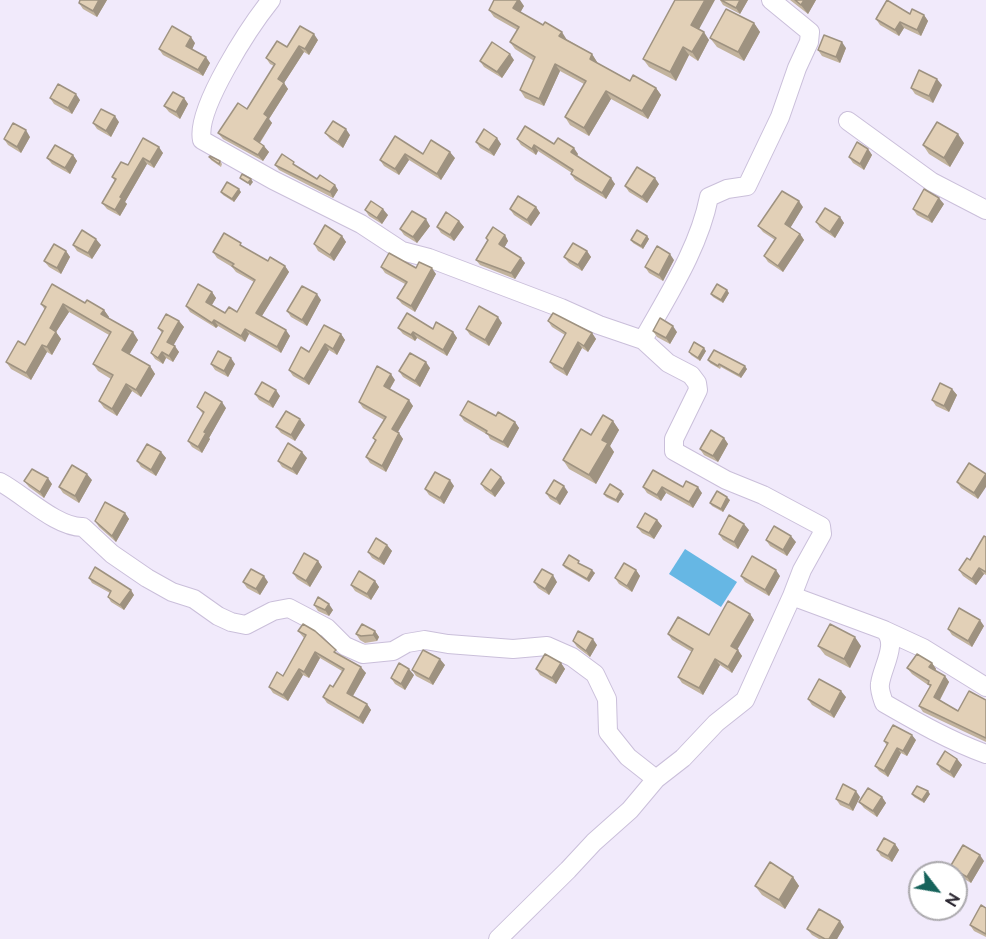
<!DOCTYPE html>
<style>
body{margin:0}
#map{position:relative;width:986px;height:939px;overflow:hidden;background:#f1eafb;font-family:Raleway,sans-serif}
canvas{display:block}
.north{position:absolute;left:908px;top:861px;width:60px;height:60px;box-sizing:border-box;background:#fff;border:2px solid #aba9ad;border-radius:50%;rotate:121deg;font-size:16px;font-weight:700;line-height:24px;text-align:center;color:#2c2832}
.north::after{content:'';display:block;margin:auto;width:21px;height:27px;background:#16635b;clip-path:polygon(50% 0,100% 100%,50% 72%,0 100%)}
</style>
<div id="map">
<canvas width="986" height="939"></canvas>
<div class="north">N</div>
</div>
<script>
const g = document.querySelector('canvas').getContext('2d');
g.lineJoin = 'round';
function fill(path, color) {
  g.fillStyle = color;
  g.fill(path, 'evenodd');
}
function strokePath(path, color, width, dash) {
  g.strokeStyle = color;
  g.lineWidth = width;
  g.lineCap = dash ? 'butt' : 'round';
  g.setLineDash(dash || []);
  g.stroke(path);
}
fill(new Path2D(`
 M 685,549 L 737,582 L 721,607 L 669,574 Z`), '#66b7e4');
const minor = new Path2D(`
 M 271,0 C 251,25 195,109 202,140 L 273,180 L 361,224 L 402,251 L 429,258 L 561,308 L 599,325 L 643,340 L 668,363 L 691,375 L 697,383 L 698,390 L 674,439 L 674,451 L 726,480 L 763,495 L 821,526 L 822,534 L 802,570 L 792,596 L 745,700 L 716,723 L 683,758 L 656,779 L 630,810 L 594,842 L 568,870 L 498,939
 M 848,121 L 932,182 L 986,210
 M 643,340 C 668,295 699,248 709,197 L 727,189 L 747,186 L 780,117 L 797,68 L 809,42 L 810,32 L 771,0
 M 0,482 C 23,494 57,528 83,527 L 112,554 L 147,578 L 172,592 L 194,599 L 218,616 L 231,622 L 246,625 L 273,611 L 289,608 L 327,628 L 345,646 L 363,654 L 393,651 L 407,643 L 425,640 L 448,644 L 513,649 L 547,646 L 572,657 L 595,674 L 607,699 L 608,732 L 628,757 L 656,779
 M 792,596 L 884,630 C 899,643 882,667 880,684 C 879,690 882,697 884,703 C 917,722 950,741 986,754
 M 884,630 L 923,648 L 986,687`);
strokePath(minor, '#cabfda', 20);
strokePath(minor, '#fff', 18);
fill(new Path2D(`
 M 107,0 L 97,17 L 83,9 L 79,3 Z
 M 720,0 L 748,0 L 740,14 L 723,5 Z
 M 790,0 L 816,0 L 808,14 Z
 M 524,6 L 520,12 L 592,54 L 597,62 L 597,63 L 630,81 L 656,88 L 661,95 L 648,119 L 611,99 L 589,136 L 570,125 L 565,117 L 584,84 L 560,71 L 544,106 L 525,98 L 520,90 L 534,61 L 515,49 L 510,42 L 517,30 L 494,17 L 489,10 Z
 M 924,15 L 928,21 L 921,36 L 904,28 L 899,36 L 880,25 L 876,19 Z
 M 754,23 L 760,32 L 744,61 L 717,47 L 710,38 Z
 M 699,29 L 709,40 L 698,61 L 689,55 L 676,81 L 649,67 L 643,59 Z
 M 318,40 L 309,55 L 304,52 L 284,83 L 288,89 L 269,119 L 272,123 L 260,143 L 269,152 L 263,161 L 223,139 L 218,133 L 247,109 L 274,66 L 270,64 L 266,58 L 287,47 Z
 M 195,43 L 192,49 L 210,63 L 203,76 L 163,55 L 159,49 Z
 M 846,48 L 840,63 L 822,56 L 818,50 Z
 M 514,60 L 502,78 L 484,67 L 480,61 Z
 M 942,85 L 933,103 L 915,94 L 911,88 Z
 M 50,98 L 80,100 L 72,114 L 54,104 Z
 M 184,98 L 188,104 L 180,119 L 169,112 L 164,106 Z
 M 119,122 L 111,137 L 97,129 L 93,123 Z
 M 325,133 L 350,135 L 343,148 L 330,139 Z
 M 395,136 L 423,154 L 455,158 L 441,180 L 409,160 L 399,175 L 384,166 L 380,160 Z
 M 30,137 L 21,153 L 8,145 L 4,139 Z
 M 143,138 L 163,153 L 154,168 L 147,164 L 125,202 L 127,204 L 120,216 L 107,209 L 102,203 L 115,181 L 112,177 L 128,165 Z
 M 517,139 L 554,144 L 578,154 L 577,156 L 615,184 L 606,199 L 575,180 L 571,174 L 572,173 L 538,151 L 536,155 L 521,145 Z
 M 476,142 L 501,144 L 494,156 L 480,148 Z
 M 964,143 L 950,167 L 929,154 L 923,145 Z
 M 868,149 L 872,155 L 864,170 L 853,163 L 849,157 Z
 M 73,155 L 77,161 L 70,174 L 52,164 L 47,158 Z
 M 209,157 L 220,161 L 222,164 L 221,167 L 211,160 Z
 M 275,165 L 297,167 L 317,179 L 338,190 L 333,198 L 279,170 Z
 M 659,184 L 647,203 L 629,192 L 625,186 Z
 M 221,192 L 241,192 L 234,202 L 223,195 Z
 M 944,204 L 932,223 L 917,215 L 913,209 Z
 M 536,207 L 540,213 L 531,226 L 514,215 L 510,209 Z
 M 803,207 L 790,228 L 800,234 L 804,240 L 783,272 L 768,262 L 764,256 L 775,240 L 763,232 L 758,226 Z
 M 365,210 L 388,215 L 382,224 L 369,216 Z
 M 840,217 L 844,223 L 835,238 L 820,228 L 816,222 Z
 M 459,221 L 464,227 L 454,241 L 441,233 L 437,227 Z
 M 430,226 L 417,243 L 404,235 L 400,229 Z
 M 505,235 L 508,241 L 504,248 L 525,263 L 515,279 L 480,265 L 476,260 L 488,241 L 486,238 Z
 M 342,236 L 346,242 L 334,261 L 318,251 L 314,244 Z
 M 647,236 L 649,239 L 643,249 L 633,243 L 631,240 Z
 M 73,245 L 101,245 L 92,259 L 77,251 Z
 M 245,248 L 268,261 L 285,266 L 289,272 L 262,316 L 290,336 L 281,353 L 249,334 L 245,342 L 218,326 L 216,328 L 190,312 L 186,306 L 212,292 L 216,298 L 212,305 L 225,313 L 237,312 L 254,282 L 236,272 L 232,267 L 217,258 L 213,252 Z
 M 66,251 L 70,257 L 61,274 L 49,267 L 44,261 Z
 M 587,251 L 591,257 L 582,271 L 569,263 L 564,257 Z
 M 674,260 L 663,281 L 649,273 L 645,267 Z
 M 381,267 L 416,268 L 436,274 L 415,312 L 402,304 L 397,298 L 405,284 L 385,273 Z
 M 729,293 L 723,303 L 713,297 L 711,294 Z
 M 321,300 L 307,326 L 291,317 L 287,311 Z
 M 85,303 L 104,310 L 109,317 L 108,318 L 138,340 L 129,355 L 150,366 L 155,374 L 141,397 L 132,391 L 117,416 L 104,408 L 99,401 L 111,379 L 98,371 L 93,364 L 109,335 L 69,312 L 56,332 L 61,339 L 52,355 L 47,352 L 31,380 L 11,369 L 6,362 L 25,345 L 45,310 L 41,304 Z
 M 179,321 L 184,327 L 173,345 L 179,352 L 173,362 L 166,358 L 163,364 L 155,359 L 151,353 L 162,333 L 158,328 Z
 M 548,321 L 592,333 L 596,339 L 588,352 L 582,348 L 567,376 L 554,368 L 550,362 L 565,335 L 552,327 Z
 M 502,323 L 489,346 L 470,335 L 466,329 Z
 M 398,328 L 433,329 L 453,332 L 457,338 L 447,356 L 417,338 L 415,341 L 403,334 Z
 M 653,331 L 677,332 L 670,344 L 657,337 Z
 M 341,334 L 345,340 L 337,355 L 329,350 L 309,385 L 293,376 L 289,370 L 309,352 Z
 M 706,351 L 700,361 L 691,355 L 689,352 Z
 M 708,360 L 747,369 L 741,378 L 721,367 L 720,369 L 710,363 Z
 M 211,364 L 235,364 L 228,377 L 215,370 Z
 M 430,368 L 420,387 L 403,377 L 399,371 Z
 M 395,380 L 390,389 L 413,406 L 398,432 L 403,439 L 386,472 L 370,463 L 366,457 L 375,441 L 373,438 L 384,420 L 363,408 L 359,402 Z
 M 952,389 L 957,395 L 949,412 L 936,406 L 932,400 Z
 M 255,394 L 280,396 L 273,408 L 259,400 Z
 M 197,407 L 226,408 L 209,438 L 210,439 L 202,453 L 192,447 L 188,441 L 203,414 Z
 M 460,415 L 496,416 L 515,422 L 519,428 L 508,448 L 490,439 L 488,435 L 464,421 Z
 M 613,421 L 619,430 L 610,446 L 614,452 L 596,484 L 569,469 L 563,460 L 591,435 Z
 M 305,425 L 295,441 L 281,433 L 276,427 Z
 M 724,438 L 728,444 L 718,462 L 704,455 L 700,449 Z
 M 161,452 L 166,458 L 156,476 L 141,467 L 137,461 Z
 M 307,458 L 297,475 L 282,467 L 278,461 Z
 M 969,463 L 978,499 L 961,488 L 957,482 Z
 M 92,480 L 79,503 L 63,493 L 59,487 Z
 M 24,481 L 52,484 L 44,498 L 29,487 Z
 M 505,483 L 495,497 L 485,490 L 481,484 Z
 M 454,486 L 444,504 L 429,495 L 425,489 Z
 M 643,487 L 683,487 L 702,493 L 693,508 L 666,493 L 661,501 L 647,493 Z
 M 568,492 L 560,505 L 550,499 L 546,493 Z
 M 604,494 L 624,494 L 618,503 L 606,497 Z
 M 730,500 L 723,512 L 712,506 L 710,503 Z
 M 125,513 L 129,519 L 116,542 L 99,527 L 95,521 Z
 M 657,520 L 662,526 L 654,539 L 642,533 L 637,527 Z
 M 749,530 L 738,549 L 723,540 L 719,534 Z
 M 986,537 L 986,575 L 984,574 L 976,585 L 963,576 L 959,570 L 970,560 Z
 M 766,540 L 796,542 L 787,556 L 770,546 Z
 M 387,545 L 392,551 L 384,565 L 372,558 L 368,552 Z
 M 318,561 L 322,567 L 310,587 L 297,579 L 293,573 Z
 M 581,564 L 595,573 L 589,582 L 565,568 L 563,565 Z
 M 636,570 L 640,576 L 632,592 L 619,584 L 615,578 Z
 M 741,576 L 780,576 L 769,596 L 745,582 Z
 M 89,578 L 134,595 L 124,610 L 111,602 L 108,597 L 110,593 L 92,583 Z
 M 375,581 L 379,587 L 371,600 L 355,591 L 351,585 Z
 M 243,582 L 268,582 L 260,595 L 247,588 Z
 M 534,582 L 557,582 L 549,595 L 538,588 Z
 M 314,605 L 333,610 L 329,616 L 318,611 Z
 M 750,614 L 754,620 L 737,649 L 742,656 L 732,673 L 720,665 L 703,695 L 682,683 L 678,677 L 692,652 L 672,640 L 668,634 L 709,635 Z
 M 984,626 L 972,647 L 952,635 L 948,629 Z
 M 298,631 L 339,655 L 366,673 L 353,696 L 367,704 L 371,710 L 363,724 L 327,703 L 323,697 L 333,687 L 342,671 L 320,658 L 309,678 L 303,675 L 288,701 L 273,693 L 269,687 L 283,676 L 304,638 Z
 M 375,631 L 379,637 L 377,641 L 365,643 L 360,640 L 356,634 Z
 M 573,641 L 597,645 L 590,657 L 577,647 Z
 M 818,646 L 861,646 L 850,668 L 825,655 Z
 M 561,663 L 565,669 L 556,684 L 540,675 L 536,669 Z
 M 932,663 L 936,669 L 935,671 L 945,676 L 949,682 L 940,700 L 958,711 L 986,700 L 986,742 L 923,712 L 919,706 L 930,686 L 928,685 L 912,674 L 907,668 Z
 M 445,665 L 433,685 L 416,676 L 412,670 Z
 M 414,675 L 405,690 L 395,684 L 391,678 Z
 M 846,697 L 834,718 L 812,705 L 808,699 Z
 M 916,740 L 907,756 L 901,753 L 888,777 L 879,771 L 875,766 L 887,746 L 884,741 Z
 M 957,759 L 962,765 L 954,778 L 941,770 L 937,764 Z
 M 912,794 L 930,794 L 924,803 L 914,797 Z
 M 860,797 L 853,811 L 840,805 L 836,799 Z
 M 882,797 L 886,803 L 877,817 L 864,808 L 859,802 Z
 M 895,844 L 899,850 L 892,862 L 881,856 L 877,850 Z
 M 984,861 L 971,883 L 956,874 L 956,873 L 954,873 L 950,867 Z
 M 793,877 L 799,886 L 785,909 L 762,895 L 755,886 Z
 M 986,908 L 986,937 L 974,931 L 970,925 Z
 M 932,909 L 951,909 L 946,918 Z
 M 844,927 L 837,939 L 819,939 L 812,935 L 807,929 Z`), '#c2b39d');
fill(new Path2D(`
 M 99,0 L 107,0 L 97,17 L 93,11 Z
 M 518,0 L 520,0 L 524,6 L 519,15 L 513,8 Z
 M 705,0 L 715,0 L 697,33 L 691,25 Z
 M 740,0 L 748,0 L 740,14 L 736,8 Z
 M 804,0 L 816,0 L 808,14 L 801,5 Z
 M 924,15 L 928,21 L 921,36 L 917,30 Z
 M 900,22 L 904,28 L 899,36 L 895,30 Z
 M 754,23 L 760,32 L 744,61 L 738,52 Z
 M 562,32 L 567,40 L 559,36 Z
 M 704,32 L 709,40 L 698,61 L 692,52 Z
 M 314,34 L 318,40 L 309,55 L 305,49 Z
 M 191,37 L 195,43 L 191,52 L 186,46 Z
 M 842,42 L 846,48 L 840,63 L 836,57 Z
 M 299,46 L 304,52 L 284,83 L 288,89 L 269,119 L 272,123 L 258,145 L 254,139 L 278,79 Z
 M 683,47 L 689,55 L 676,81 L 670,72 Z
 M 510,54 L 514,60 L 502,78 L 497,72 Z
 M 592,54 L 597,62 L 595,66 L 590,59 Z
 M 206,57 L 210,63 L 203,76 L 198,70 Z
 M 555,64 L 560,71 L 544,106 L 539,99 Z
 M 937,79 L 942,85 L 933,103 L 929,96 Z
 M 656,88 L 661,95 L 648,119 L 642,111 Z
 M 606,91 L 611,99 L 589,136 L 584,128 Z
 M 76,94 L 80,100 L 72,114 L 68,108 Z
 M 184,98 L 188,104 L 180,119 L 176,112 Z
 M 115,116 L 119,122 L 111,137 L 106,131 Z
 M 346,129 L 350,135 L 343,148 L 338,142 Z
 M 26,130 L 30,137 L 21,153 L 17,147 Z
 M 958,134 L 964,143 L 950,167 L 944,158 Z
 M 497,138 L 501,144 L 494,156 L 489,150 Z
 M 534,145 L 538,151 L 536,155 L 532,149 Z
 M 264,146 L 269,152 L 263,161 L 258,155 Z
 M 159,147 L 163,153 L 154,168 L 150,162 Z
 M 574,148 L 578,154 L 575,158 L 571,152 Z
 M 868,149 L 872,155 L 864,170 L 860,164 Z
 M 450,152 L 455,158 L 441,180 L 437,174 Z
 M 405,154 L 409,160 L 399,175 L 395,169 Z
 M 73,155 L 77,161 L 70,174 L 65,168 Z
 M 143,158 L 147,164 L 125,202 L 127,204 L 120,216 L 115,210 L 120,197 Z
 M 611,178 L 615,184 L 606,199 L 602,193 Z
 M 655,178 L 659,184 L 647,203 L 642,197 Z
 M 251,179 L 253,182 L 250,186 L 248,183 Z
 M 335,185 L 338,190 L 333,198 L 330,192 Z
 M 239,189 L 241,192 L 234,202 L 232,199 Z
 M 939,198 L 944,204 L 932,223 L 928,217 Z
 M 799,201 L 803,207 L 789,230 L 785,224 Z
 M 536,207 L 540,213 L 531,226 L 527,220 Z
 M 383,209 L 388,215 L 382,224 L 377,218 Z
 M 840,217 L 844,223 L 835,238 L 830,232 Z
 M 426,219 L 430,226 L 417,243 L 413,237 Z
 M 459,221 L 464,227 L 454,241 L 450,235 Z
 M 800,234 L 804,240 L 783,272 L 778,266 Z
 M 505,235 L 508,241 L 503,250 L 499,244 Z
 M 342,236 L 346,242 L 334,261 L 330,255 Z
 M 647,236 L 649,239 L 643,249 L 641,246 Z
 M 96,239 L 101,245 L 92,259 L 88,253 Z
 M 66,251 L 70,257 L 61,274 L 57,268 Z
 M 587,251 L 591,257 L 582,271 L 578,265 Z
 M 670,254 L 674,260 L 663,281 L 659,275 Z
 M 521,258 L 525,263 L 515,279 L 511,273 Z
 M 285,266 L 289,272 L 260,319 L 256,313 Z
 M 432,268 L 436,274 L 415,312 L 411,306 Z
 M 727,290 L 729,293 L 723,303 L 721,300 Z
 M 212,292 L 216,298 L 210,308 L 206,302 Z
 M 317,294 L 321,300 L 307,326 L 302,320 Z
 M 63,304 L 69,312 L 56,332 L 61,339 L 52,355 L 47,347 L 50,328 Z
 M 104,310 L 109,317 L 106,321 L 101,314 Z
 M 498,317 L 502,323 L 489,346 L 485,340 Z
 M 214,320 L 218,326 L 216,328 L 212,323 Z
 M 179,321 L 184,327 L 172,348 L 167,342 Z
 M 673,326 L 677,332 L 670,344 L 666,338 Z
 M 245,329 L 249,334 L 245,342 L 241,336 Z
 M 286,330 L 290,336 L 281,353 L 277,347 Z
 M 133,332 L 138,340 L 127,358 L 122,350 Z
 M 413,332 L 417,338 L 415,341 L 411,335 Z
 M 453,332 L 457,338 L 447,356 L 443,350 Z
 M 592,333 L 596,339 L 588,352 L 584,346 Z
 M 341,334 L 345,340 L 337,355 L 333,349 Z
 M 578,342 L 582,348 L 567,376 L 563,369 Z
 M 325,344 L 329,350 L 309,385 L 304,379 Z
 M 42,345 L 47,352 L 31,380 L 26,373 Z
 M 175,346 L 179,352 L 173,362 L 169,356 Z
 M 704,348 L 706,351 L 700,361 L 698,358 Z
 M 162,352 L 166,358 L 163,364 L 158,358 Z
 M 231,358 L 235,364 L 228,377 L 224,371 Z
 M 426,362 L 430,368 L 420,387 L 415,381 Z
 M 150,366 L 155,374 L 141,397 L 136,390 Z
 M 745,366 L 747,369 L 741,378 L 739,375 Z
 M 391,374 L 395,380 L 388,392 L 384,386 Z
 M 126,384 L 132,391 L 117,416 L 112,409 Z
 M 952,389 L 957,395 L 949,412 L 944,406 Z
 M 276,390 L 280,396 L 273,408 L 269,402 Z
 M 409,400 L 413,406 L 396,435 L 392,429 Z
 M 222,402 L 226,408 L 209,438 L 210,439 L 202,453 L 198,447 L 204,432 Z
 M 300,419 L 305,425 L 295,441 L 291,435 Z
 M 613,421 L 619,430 L 610,446 L 614,452 L 596,484 L 589,475 L 602,440 Z
 M 515,422 L 519,428 L 508,448 L 503,442 Z
 M 399,433 L 403,439 L 386,472 L 382,466 Z
 M 724,438 L 728,444 L 718,462 L 713,456 Z
 M 161,452 L 166,458 L 156,476 L 151,470 Z
 M 302,452 L 307,458 L 297,475 L 292,469 Z
 M 87,474 L 92,480 L 79,503 L 75,496 Z
 M 986,474 L 986,487 L 978,499 L 974,493 Z
 M 501,477 L 505,483 L 495,497 L 491,491 Z
 M 48,478 L 52,484 L 44,498 L 40,492 Z
 M 450,480 L 454,486 L 444,504 L 440,498 Z
 M 564,486 L 568,492 L 560,505 L 556,499 Z
 M 662,487 L 666,493 L 661,501 L 657,495 Z
 M 698,487 L 702,493 L 693,508 L 689,502 Z
 M 621,491 L 624,494 L 618,503 L 616,500 Z
 M 727,497 L 730,500 L 723,512 L 721,509 Z
 M 125,513 L 129,519 L 116,542 L 112,536 Z
 M 657,520 L 662,526 L 654,539 L 649,533 Z
 M 744,524 L 749,530 L 738,549 L 734,542 Z
 M 791,536 L 796,542 L 787,556 L 783,550 Z
 M 387,545 L 392,551 L 384,565 L 379,559 Z
 M 318,561 L 322,567 L 310,587 L 306,581 Z
 M 979,568 L 984,574 L 976,585 L 972,579 Z
 M 592,570 L 595,573 L 589,582 L 587,579 Z
 M 636,570 L 640,576 L 632,592 L 627,586 Z
 M 776,570 L 780,576 L 769,596 L 765,590 Z
 M 553,575 L 557,582 L 549,595 L 545,589 Z
 M 264,576 L 268,582 L 260,595 L 256,589 Z
 M 375,581 L 379,587 L 371,600 L 367,594 Z
 M 131,590 L 134,595 L 124,610 L 120,605 Z
 M 329,604 L 333,610 L 329,616 L 325,610 Z
 M 750,614 L 754,620 L 736,652 L 731,646 Z
 M 980,620 L 984,626 L 972,647 L 968,641 Z
 M 375,631 L 379,637 L 377,641 L 373,635 Z
 M 855,637 L 861,646 L 850,668 L 844,659 Z
 M 593,639 L 597,645 L 590,657 L 586,651 Z
 M 738,650 L 742,656 L 732,673 L 728,667 Z
 M 315,652 L 320,658 L 309,678 L 304,672 Z
 M 440,659 L 445,665 L 433,685 L 429,679 Z
 M 715,659 L 720,665 L 703,695 L 699,688 Z
 M 561,663 L 565,669 L 556,684 L 552,678 Z
 M 932,663 L 936,669 L 933,673 L 929,667 Z
 M 361,667 L 366,673 L 351,699 L 347,693 Z
 M 299,669 L 303,675 L 288,701 L 283,695 Z
 M 409,669 L 414,675 L 405,690 L 401,684 Z
 M 945,676 L 949,682 L 938,703 L 934,697 Z
 M 841,691 L 846,697 L 834,718 L 830,712 Z
 M 367,704 L 371,710 L 363,724 L 359,718 Z
 M 912,735 L 916,740 L 907,756 L 903,751 Z
 M 897,748 L 901,753 L 888,777 L 884,771 Z
 M 957,759 L 962,765 L 954,778 L 950,772 Z
 M 856,791 L 860,797 L 853,811 L 849,805 Z
 M 928,791 L 930,794 L 924,803 L 922,800 Z
 M 882,797 L 886,803 L 877,817 L 873,811 Z
 M 895,844 L 899,850 L 892,862 L 888,856 Z
 M 980,855 L 984,861 L 971,883 L 967,877 Z
 M 793,877 L 799,886 L 785,909 L 779,900 Z
 M 943,909 L 951,909 L 946,918 L 942,911 Z
 M 840,921 L 844,927 L 837,939 L 829,939 Z`), '#9e9280');
const building = new Path2D(`
 M 80,0 L 99,0 L 93,11 L 79,3 Z
 M 494,0 L 518,0 L 513,8 L 543,25 L 545,22 L 562,32 L 559,36 L 592,54 L 590,59 L 630,81 L 633,75 L 656,88 L 642,111 L 606,91 L 584,128 L 565,117 L 586,81 L 555,64 L 539,99 L 520,90 L 535,57 L 510,42 L 519,27 L 489,10 Z
 M 675,0 L 705,0 L 691,25 L 704,32 L 692,52 L 683,47 L 670,72 L 643,59 Z
 M 721,0 L 740,0 L 736,8 Z
 M 795,0 L 804,0 L 801,5 Z
 M 887,0 L 910,14 L 912,9 L 924,15 L 917,30 L 900,22 L 895,30 L 876,19 Z
 M 726,9 L 754,23 L 738,52 L 710,38 Z
 M 172,26 L 191,37 L 186,46 L 206,57 L 198,70 L 159,49 Z
 M 300,26 L 314,34 L 305,49 L 299,46 L 278,79 L 284,83 L 264,114 L 268,117 L 254,139 L 264,146 L 258,155 L 218,133 L 238,103 L 247,109 L 275,64 L 266,58 L 277,41 L 287,47 Z
 M 824,35 L 842,42 L 836,57 L 818,50 Z
 M 492,42 L 510,54 L 497,72 L 480,61 Z
 M 919,70 L 937,79 L 929,96 L 911,88 Z
 M 58,84 L 76,94 L 68,108 L 50,98 Z
 M 173,92 L 184,98 L 176,112 L 164,106 Z
 M 101,109 L 115,116 L 106,131 L 93,123 Z
 M 333,121 L 346,129 L 338,142 L 325,133 Z
 M 937,122 L 958,134 L 944,158 L 923,145 Z
 M 13,123 L 26,130 L 17,147 L 4,139 Z
 M 525,126 L 554,144 L 558,138 L 574,148 L 571,152 L 611,178 L 602,193 L 571,174 L 573,170 L 534,145 L 532,149 L 517,139 Z
 M 484,129 L 497,138 L 489,150 L 476,142 Z
 M 395,136 L 423,154 L 431,140 L 450,152 L 437,174 L 405,154 L 395,169 L 380,160 Z
 M 143,138 L 159,147 L 150,162 L 143,158 L 120,197 L 122,198 L 115,210 L 102,203 L 116,179 L 112,177 L 121,162 L 128,165 Z
 M 857,142 L 868,149 L 860,164 L 849,157 Z
 M 55,145 L 73,155 L 65,168 L 47,158 Z
 M 282,154 L 294,162 L 293,164 L 317,179 L 320,175 L 335,185 L 330,192 L 275,165 Z
 M 210,156 L 220,161 L 219,164 L 209,157 Z
 M 637,167 L 655,178 L 642,197 L 625,186 Z
 M 242,174 L 251,179 L 248,183 L 240,178 Z
 M 227,182 L 239,189 L 232,199 L 221,192 Z
 M 924,189 L 939,198 L 928,217 L 913,209 Z
 M 782,191 L 799,201 L 785,224 L 800,234 L 778,266 L 764,256 L 776,238 L 758,226 Z
 M 518,196 L 536,207 L 527,220 L 510,209 Z
 M 371,201 L 383,209 L 377,218 L 365,210 Z
 M 825,208 L 840,217 L 830,232 L 816,222 Z
 M 412,211 L 426,219 L 413,237 L 400,229 Z
 M 446,212 L 459,221 L 450,235 L 437,227 Z
 M 325,225 L 342,236 L 330,255 L 314,244 Z
 M 493,227 L 505,235 L 499,244 L 521,258 L 511,273 L 476,260 L 488,240 L 486,238 Z
 M 82,230 L 96,239 L 88,253 L 73,245 Z
 M 637,230 L 647,236 L 641,246 L 631,240 Z
 M 224,233 L 241,243 L 240,245 L 268,261 L 270,257 L 285,266 L 256,313 L 286,330 L 277,347 L 245,329 L 241,336 L 214,320 L 212,323 L 186,306 L 198,284 L 212,292 L 206,302 L 225,313 L 229,307 L 237,312 L 255,280 L 232,266 L 234,264 L 213,252 Z
 M 573,243 L 587,251 L 578,265 L 564,257 Z
 M 54,244 L 66,251 L 57,268 L 44,261 Z
 M 657,246 L 670,254 L 659,275 L 645,267 Z
 M 389,253 L 416,268 L 419,262 L 432,268 L 411,306 L 397,298 L 407,282 L 381,267 Z
 M 52,284 L 85,303 L 87,300 L 104,310 L 101,314 L 133,332 L 122,350 L 150,366 L 136,390 L 126,384 L 112,409 L 99,401 L 113,375 L 93,364 L 111,332 L 63,304 L 50,328 L 56,332 L 47,347 L 42,345 L 26,373 L 6,362 L 18,341 L 25,345 L 46,307 L 41,304 Z
 M 717,284 L 727,290 L 721,300 L 711,294 Z
 M 302,286 L 317,294 L 302,320 L 287,311 Z
 M 479,306 L 498,317 L 485,340 L 466,329 Z
 M 407,313 L 433,329 L 436,322 L 453,332 L 443,350 L 413,332 L 411,335 L 398,328 Z
 M 553,313 L 592,333 L 584,346 L 578,342 L 563,369 L 550,362 L 566,333 L 548,321 Z
 M 166,314 L 179,321 L 167,342 L 175,346 L 169,356 L 162,352 L 158,358 L 151,353 L 163,331 L 158,328 Z
 M 660,318 L 673,326 L 666,338 L 653,331 Z
 M 324,325 L 341,334 L 333,349 L 325,344 L 304,379 L 289,370 L 301,347 L 309,352 Z
 M 694,342 L 704,348 L 698,358 L 689,352 Z
 M 714,350 L 745,366 L 739,375 L 719,364 L 718,366 L 708,360 Z
 M 218,351 L 231,358 L 224,371 L 211,364 Z
 M 410,353 L 426,362 L 415,381 L 399,371 Z
 M 377,366 L 391,374 L 384,386 L 409,400 L 392,429 L 399,433 L 382,466 L 366,457 L 376,440 L 373,438 L 386,417 L 359,402 Z
 M 262,382 L 276,390 L 269,402 L 255,394 Z
 M 940,383 L 952,389 L 944,406 L 932,400 Z
 M 205,392 L 222,402 L 204,432 L 206,433 L 198,447 L 188,441 L 204,412 L 197,407 Z
 M 468,401 L 496,416 L 498,412 L 515,422 L 503,442 L 486,433 L 487,431 L 460,415 Z
 M 286,411 L 300,419 L 291,435 L 276,427 Z
 M 603,415 L 613,421 L 602,440 L 608,443 L 589,475 L 563,460 L 581,429 L 591,435 Z
 M 711,430 L 724,438 L 713,456 L 700,449 Z
 M 288,443 L 302,452 L 292,469 L 278,461 Z
 M 147,444 L 161,452 L 151,470 L 137,461 Z
 M 969,463 L 986,474 L 974,493 L 957,482 Z
 M 72,465 L 87,474 L 75,496 L 59,487 Z
 M 32,469 L 48,478 L 40,492 L 24,481 Z
 M 491,469 L 501,477 L 491,491 L 481,484 Z
 M 653,470 L 683,487 L 686,481 L 698,487 L 689,502 L 662,487 L 657,495 L 643,487 Z
 M 435,472 L 450,480 L 440,498 L 425,489 Z
 M 554,480 L 564,486 L 556,499 L 546,493 Z
 M 610,484 L 621,491 L 616,500 L 604,494 Z
 M 717,491 L 727,497 L 721,509 L 710,503 Z
 M 105,502 L 125,513 L 112,536 L 95,521 Z
 M 645,513 L 657,520 L 649,533 L 637,527 Z
 M 729,515 L 744,524 L 734,542 L 719,534 Z
 M 774,526 L 791,536 L 783,550 L 766,540 Z
 M 984,536 L 986,537 L 986,572 L 979,568 L 972,579 L 959,570 L 967,558 L 970,560 Z
 M 376,538 L 387,545 L 379,559 L 368,552 Z
 M 304,553 L 318,561 L 306,581 L 293,573 Z
 M 569,555 L 579,561 L 578,563 L 592,570 L 587,579 L 563,565 Z
 M 752,556 L 776,570 L 765,590 L 741,576 Z
 M 624,563 L 636,570 L 627,586 L 615,578 Z
 M 95,567 L 131,590 L 120,605 L 108,597 L 111,591 L 89,578 Z
 M 251,569 L 264,576 L 256,589 L 243,582 Z
 M 542,569 L 553,575 L 545,589 L 534,582 Z
 M 359,571 L 375,581 L 367,594 L 351,585 Z
 M 318,597 L 329,604 L 325,610 L 314,605 Z
 M 728,601 L 750,614 L 731,646 L 738,650 L 728,667 L 715,659 L 699,688 L 678,677 L 693,649 L 668,634 L 678,617 L 709,635 Z
 M 959,608 L 980,620 L 968,641 L 948,629 Z
 M 303,624 L 315,631 L 336,650 L 334,652 L 361,667 L 347,693 L 367,704 L 359,718 L 323,697 L 330,685 L 333,687 L 344,669 L 315,652 L 304,672 L 299,669 L 283,695 L 269,687 L 277,672 L 283,676 L 306,635 L 298,631 Z
 M 362,624 L 375,631 L 373,635 L 361,636 L 356,634 Z
 M 830,624 L 855,637 L 844,659 L 818,646 Z
 M 578,631 L 593,639 L 586,651 L 573,641 Z
 M 423,650 L 440,659 L 429,679 L 412,670 Z
 M 545,654 L 561,663 L 552,678 L 536,669 Z
 M 917,654 L 932,663 L 929,667 L 945,676 L 934,697 L 958,711 L 969,691 L 986,700 L 986,738 L 919,706 L 931,685 L 928,684 L 929,681 L 907,668 Z
 M 399,663 L 409,669 L 401,684 L 391,678 Z
 M 819,679 L 841,691 L 830,712 L 808,699 Z
 M 893,725 L 912,735 L 903,751 L 897,748 L 884,771 L 875,766 L 888,743 L 884,741 Z
 M 945,751 L 957,759 L 950,772 L 937,764 Z
 M 843,784 L 856,791 L 849,805 L 836,799 Z
 M 917,786 L 928,791 L 922,800 L 912,794 Z
 M 868,788 L 882,797 L 873,811 L 859,802 Z
 M 884,838 L 895,844 L 888,856 L 877,850 Z
 M 963,845 L 980,855 L 967,877 L 950,867 Z
 M 770,862 L 793,877 L 779,900 L 755,886 Z
 M 981,905 L 986,908 L 986,934 L 970,925 Z
 M 819,909 L 840,921 L 829,939 L 825,939 L 807,929 Z`);
fill(building, '#e2d0b7');
strokePath(building, '#9e9280', 1.5);
</script>
